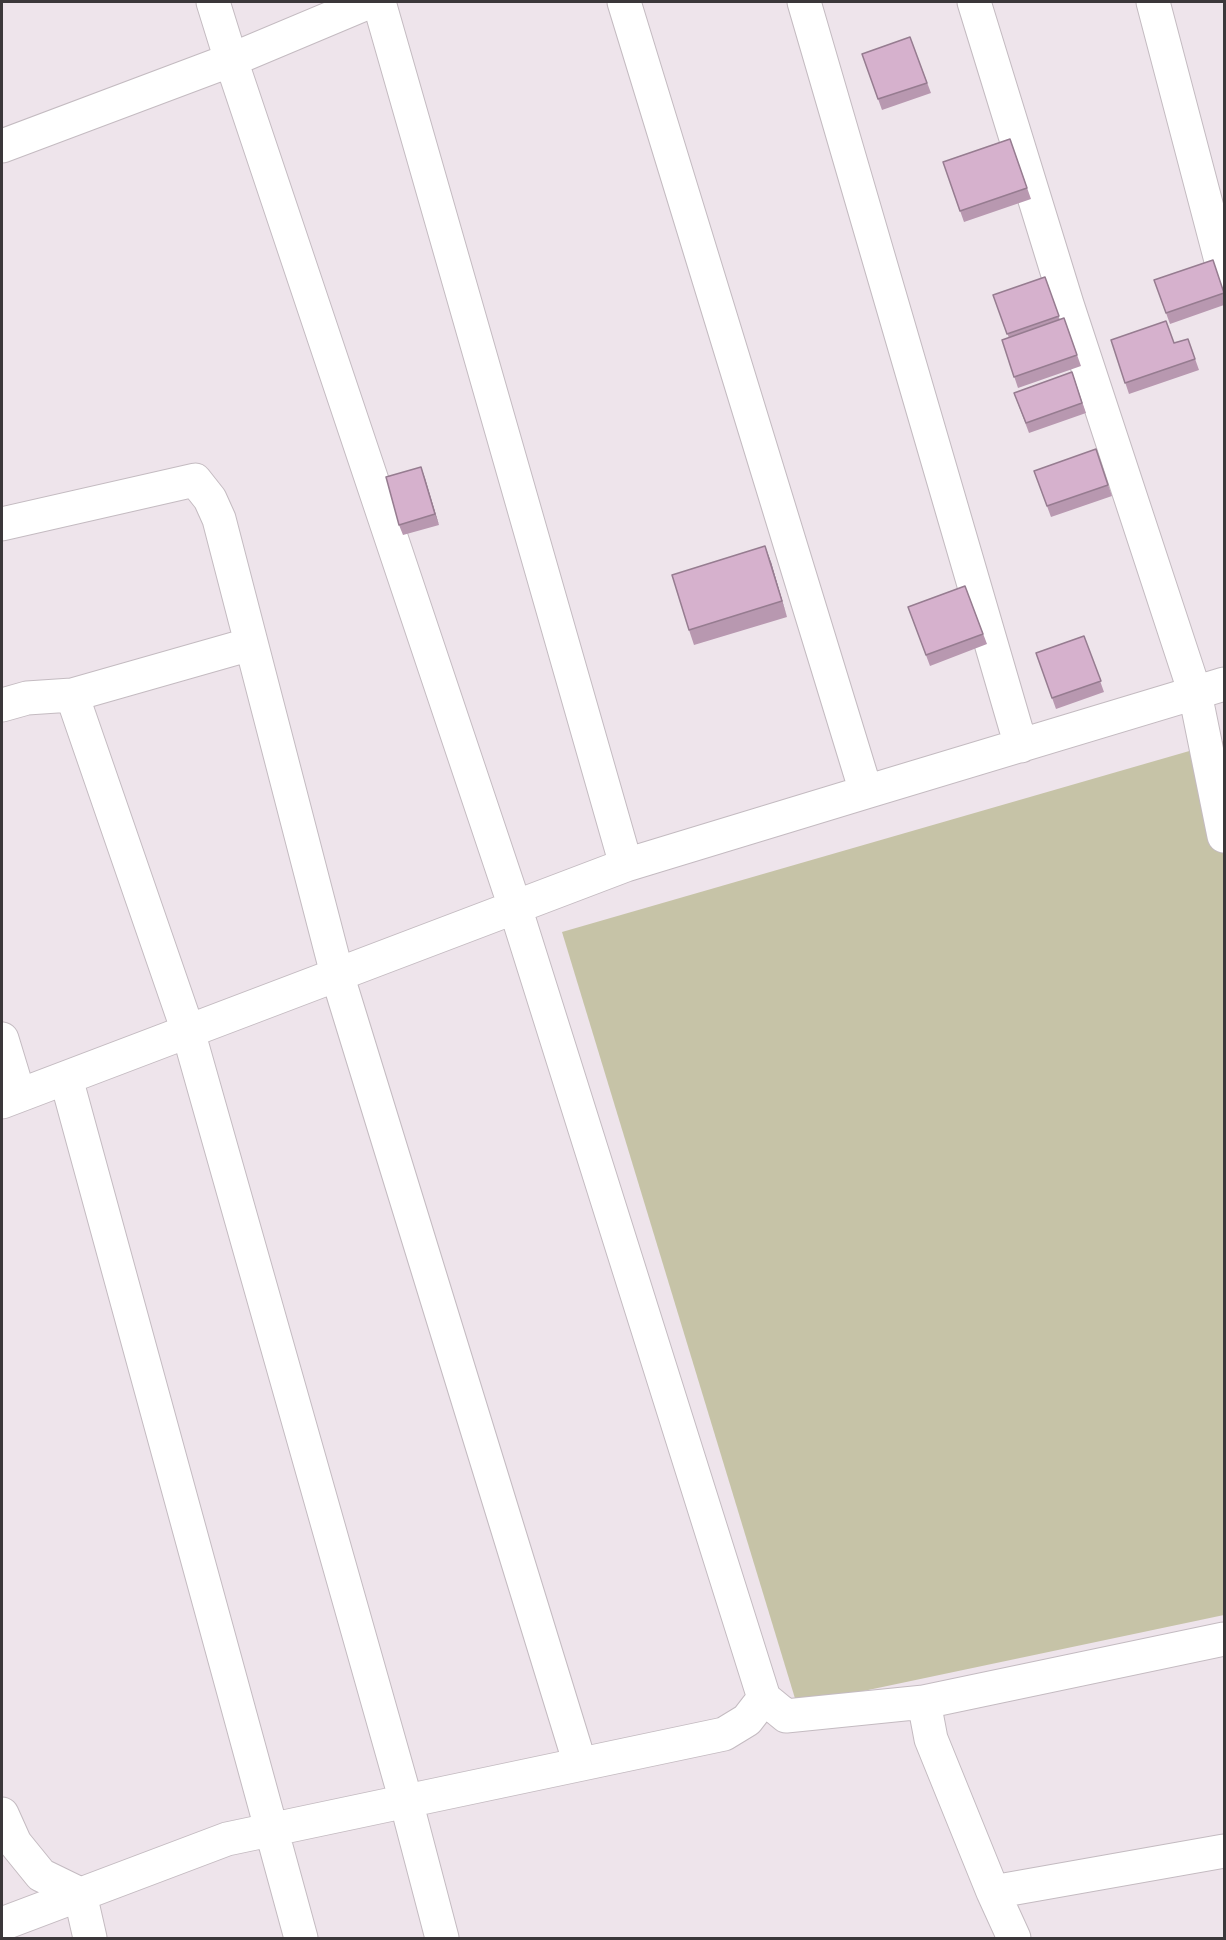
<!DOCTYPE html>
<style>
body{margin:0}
#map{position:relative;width:1226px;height:1940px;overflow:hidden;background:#eee4eb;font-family:"Source Sans 3",sans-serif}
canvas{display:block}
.frame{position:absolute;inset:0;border:3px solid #3b373a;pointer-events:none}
</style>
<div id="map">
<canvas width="1226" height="1940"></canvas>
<div class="frame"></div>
</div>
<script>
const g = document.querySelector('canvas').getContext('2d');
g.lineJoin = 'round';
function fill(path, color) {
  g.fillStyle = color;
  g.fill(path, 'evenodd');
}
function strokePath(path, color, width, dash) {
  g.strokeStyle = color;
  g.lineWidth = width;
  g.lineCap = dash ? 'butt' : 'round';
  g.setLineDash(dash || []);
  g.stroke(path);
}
fill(new Path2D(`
 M 1224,741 L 1224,1615 L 797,1705 L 562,932 Z`), '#c6c3a7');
const minor = new Path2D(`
 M 213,2 L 231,60 L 515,907 L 764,1698
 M 379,2 L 626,865
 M 624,2 L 866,792 L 1224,684
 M 804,2 L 1021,746
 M 974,2 L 1067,304 L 1195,693 L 1224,836
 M 1153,2 L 1224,272
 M 2,146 L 231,60 L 369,2
 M 2,524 L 195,480 L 210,499 L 219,519 L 337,974 L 580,1764
 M 72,695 L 188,1031 L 406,1801 L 442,1938
 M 2,705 L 27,698 L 72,695 L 251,644
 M 2,1039 L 19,1095
 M 66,1078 L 301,1938
 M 2,1102 L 626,865 L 866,792
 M 924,1702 L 931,1739 L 993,1892 L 1014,1938
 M 2,1814 L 15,1843 L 41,1875 L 80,1894 L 90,1938
 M 993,1892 L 1224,1851
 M 2,1924 L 227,1839 L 724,1734 L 747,1720 L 764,1698 L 786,1716 L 924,1702 L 1224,1639`);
strokePath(minor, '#c4bbc1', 35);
strokePath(minor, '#fff', 33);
fill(new Path2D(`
 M 910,37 L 931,93 L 882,110 L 862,54 Z
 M 1010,139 L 1031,199 L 964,222 L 943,162 Z
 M 1045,277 L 1060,320 L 1064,318 L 1081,366 L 1018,388 L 1002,340 L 1009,338 L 993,295 Z
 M 1154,280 L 1224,292 L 1224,305 L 1170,324 Z
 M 1188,339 L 1199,370 L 1129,394 L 1111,340 L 1175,343 Z
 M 1072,372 L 1086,413 L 1029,433 L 1014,393 Z
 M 1096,449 L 1112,496 L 1051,517 L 1034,471 Z
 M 421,467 L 439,525 L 403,535 L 399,525 Z
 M 771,562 L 787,617 L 694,645 L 689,630 Z
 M 965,586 L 987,644 L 930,666 L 908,607 Z
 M 1084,636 L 1104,692 L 1056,709 L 1036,653 Z`), '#b898b0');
fill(new Path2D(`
 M 421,467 L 425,478 L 439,525 L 435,514 Z
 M 765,546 L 771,562 L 787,617 L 782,601 Z`), '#967c90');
const building = new Path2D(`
 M 910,37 L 927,83 L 878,99 L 862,54 Z
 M 1010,139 L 1027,188 L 960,211 L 943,162 Z
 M 1213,260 L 1224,293 L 1166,313 L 1154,280 Z
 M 1045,277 L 1059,316 L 1007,334 L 993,295 Z
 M 1064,318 L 1077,355 L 1014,377 L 1002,340 Z
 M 1166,321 L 1174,343 L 1188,339 L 1195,359 L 1125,383 L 1111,340 Z
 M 1072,372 L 1082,403 L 1026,423 L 1014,393 Z
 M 1096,449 L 1108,485 L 1047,506 L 1034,471 Z
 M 421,467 L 435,514 L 399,525 L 386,477 Z
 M 765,546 L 782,601 L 689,630 L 672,575 Z
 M 965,586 L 983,634 L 926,655 L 908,607 Z
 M 1084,636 L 1101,681 L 1052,698 L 1036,653 Z`);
fill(building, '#d6b1cd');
strokePath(building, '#967c90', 1.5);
</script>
